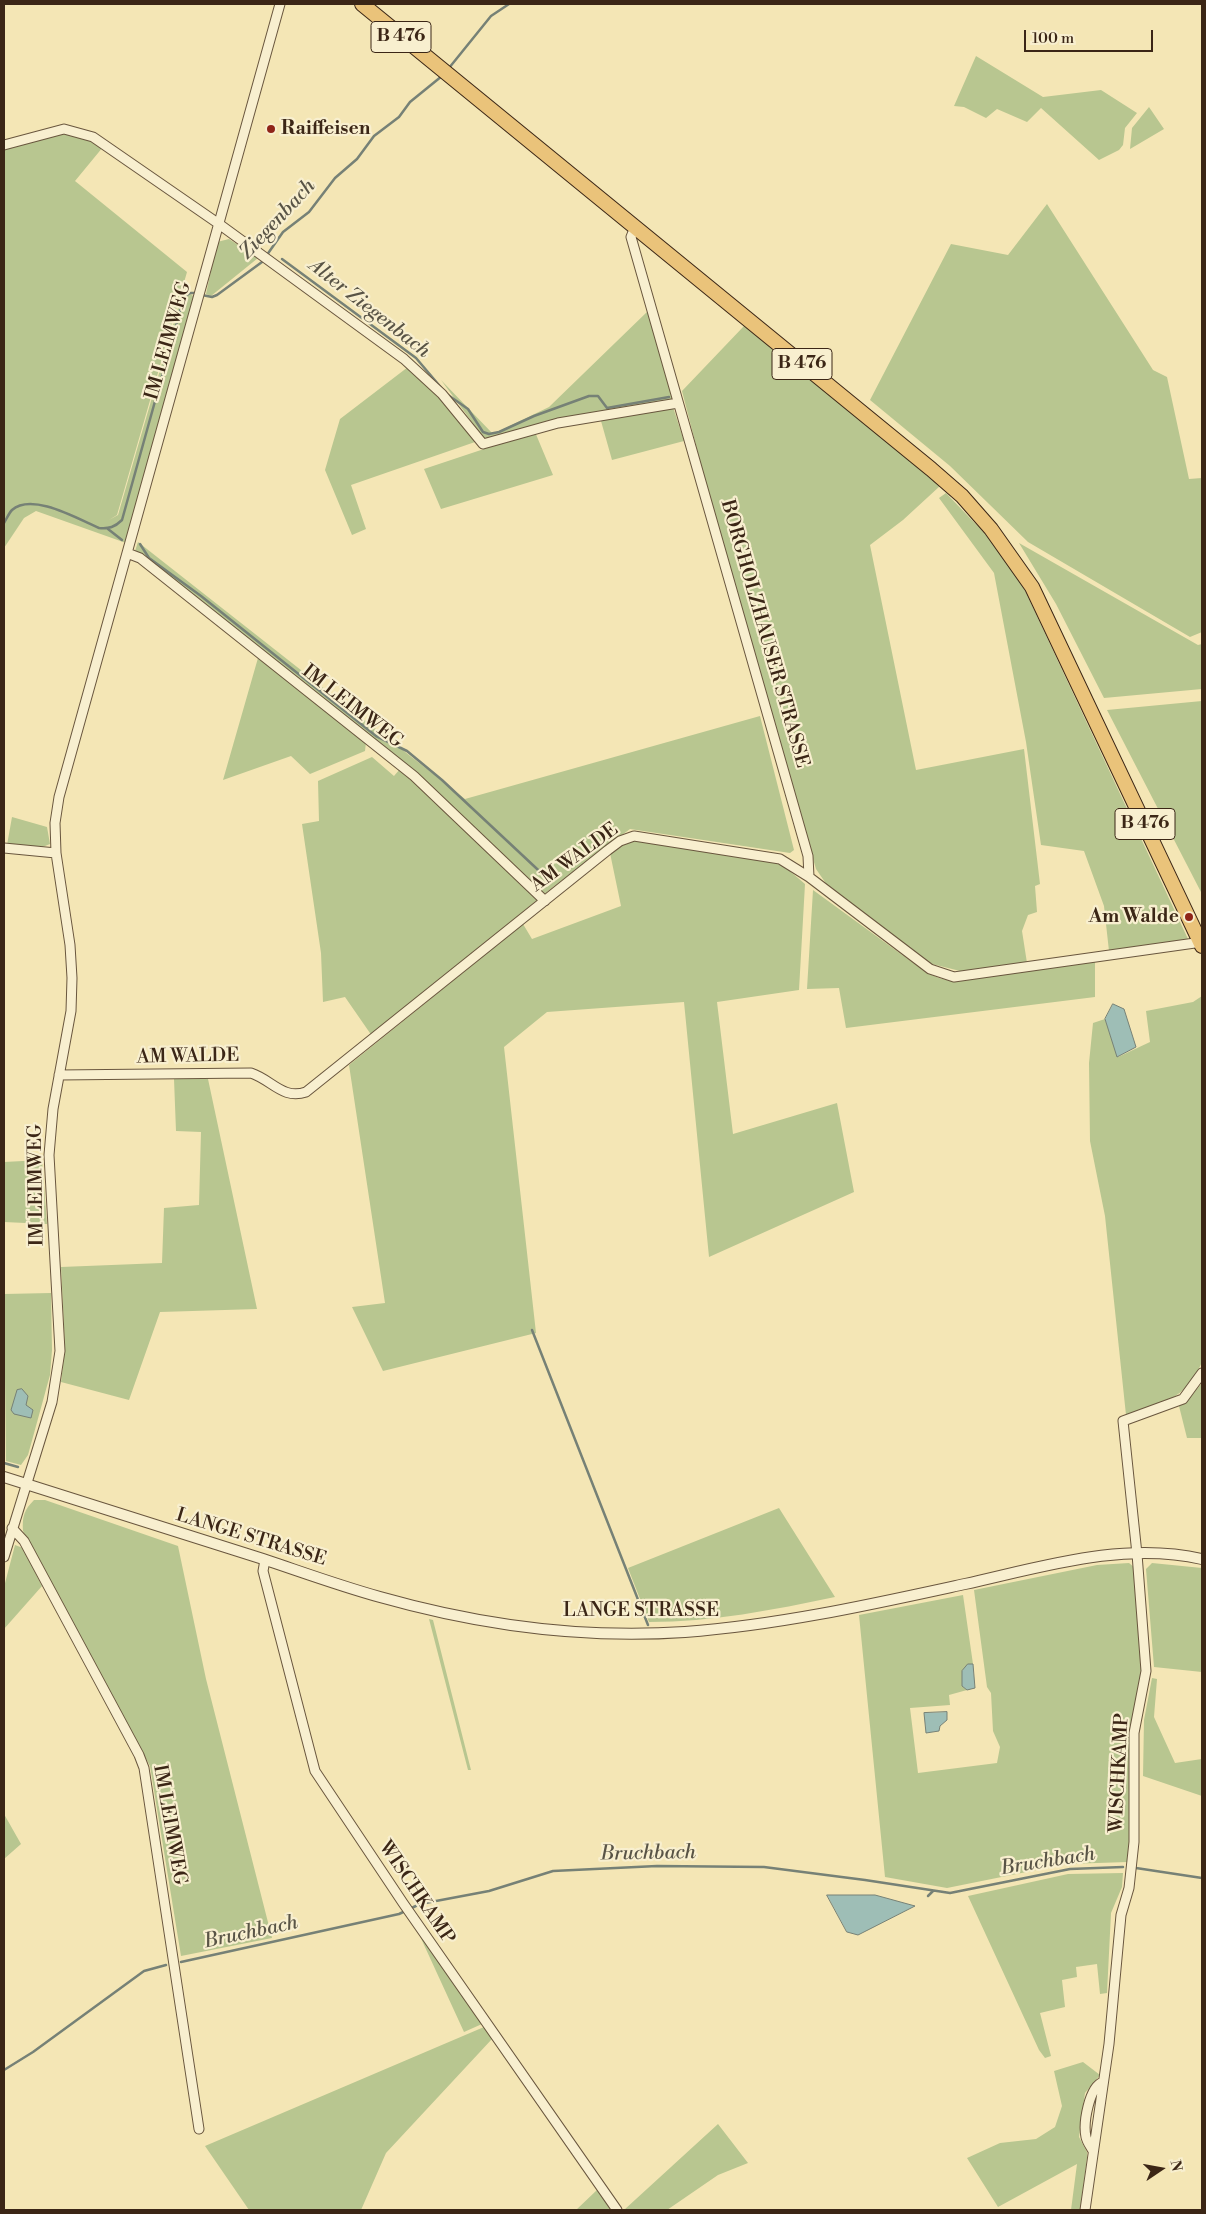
<!DOCTYPE html>
<style>
body{margin:0}
#map{position:relative;width:1206px;height:2214px;overflow:hidden;background:#f4e6b5;font-family:"Libre Bodoni",serif}
canvas{display:block}
.frame{position:absolute;inset:0;border:5px solid #3b2616;pointer-events:none}
.north{position:absolute;left:1136px;top:2144px;width:50px;height:50px;-webkit-text-stroke:4px #f8efcf;paint-order:stroke;rotate:78deg;font-size:14px;font-weight:700;line-height:20px;text-align:center;color:#3b2616}
.north::after{content:'';display:block;margin:auto;width:18px;height:22px;background:#3b2616;clip-path:polygon(50% 0,100% 100%,50% 72%,0 100%)}
.scale{position:absolute;left:1024px;top:30px;width:129px;height:22px;box-sizing:border-box;border:2px solid #3b2616;border-top:0;padding-left:6px;font-size:15px;line-height:18px;white-space:nowrap;color:#3b2616;-webkit-text-stroke:4px #f8efcf;paint-order:stroke}
</style>
<div id="map">
<canvas width="1206" height="2214"></canvas>
<div class="frame"></div>
<div class="north">N</div>
<div class="scale">100 m</div>
</div>
<script>
const g = document.querySelector('canvas').getContext('2d');
g.lineJoin = 'round';
function fill(path, color) {
  g.fillStyle = color;
  g.fill(path, 'evenodd');
}
function strokePath(path, color, width, dash) {
  g.strokeStyle = color;
  g.lineWidth = width;
  g.lineCap = dash ? 'butt' : 'round';
  g.setLineDash(dash || []);
  g.stroke(path);
}
function label(font, color, halo, rows, align = 'center') {
  g.font = font + ' "Libre Bodoni",serif';
  g.lineWidth = 4.5;
  g.setLineDash([]);
  g.textBaseline = 'middle';
  g.strokeStyle = halo;
  g.fillStyle = color;
  for (const [text, x, y, turn = 0] of rows) {
    g.save();
    g.translate(x, y);
    g.rotate((+turn || 0) * Math.PI / 180);
    g.textAlign = isNaN(turn) ? turn : align;
    if (halo) g.strokeText(text, 0, 0);
    g.fillText(text, 0, 0);
    g.restore();
  }
}
fill(new Path2D(`
 M 976,56 L 1043,97 L 1101,90 L 1137,113 L 1125,128 L 1123,145 L 1119,150 L 1099,160 L 1041,108 L 1027,122 L 997,109 L 986,118 L 964,107 L 954,106 Z
 M 1149,107 L 1164,129 L 1130,149 L 1132,128 Z
 M 63,133 L 92,138 L 103,147 L 75,181 L 187,272 L 117,515 L 109,520 L 118,515 L 184,287 L 194,297 L 126,543 L 36,511 L 24,518 L 4,548 L 4,148 Z
 M 1047,204 L 1153,370 L 1167,377 L 1189,479 L 1202,478 L 1202,632 L 1190,637 L 1028,542 L 950,466 L 870,400 L 951,244 L 1008,255 Z
 M 229,239 L 258,258 L 211,296 L 206,294 L 217,242 Z
 M 649,310 L 673,393 L 671,401 L 490,439 L 483,437 L 441,380 L 493,434 L 549,407 Z
 M 744,326 L 940,486 L 903,520 L 870,545 L 916,770 L 1024,749 L 1040,884 L 1035,886 L 1037,912 L 1028,915 L 1022,931 L 1027,963 L 960,971 L 928,963 L 827,885 L 816,869 L 709,496 L 682,391 Z
 M 408,367 L 442,398 L 475,442 L 351,485 L 366,529 L 352,535 L 325,470 L 340,419 Z
 M 673,407 L 684,441 L 612,460 L 601,421 Z
 M 535,432 L 553,475 L 441,509 L 424,469 Z
 M 946,493 L 991,540 L 1020,580 L 1188,939 L 1109,951 L 1104,906 L 1084,851 L 1041,845 L 1026,742 L 994,573 L 939,498 Z
 M 138,542 L 465,799 L 760,716 L 794,850 L 790,853 L 630,829 L 553,887 L 372,1036 L 345,997 L 323,1002 L 321,953 L 302,824 L 319,821 L 318,781 L 372,757 L 394,776 L 405,763 L 135,551 Z
 M 1019,543 L 1198,645 L 1202,644 L 1202,689 L 1104,698 L 1056,604 Z
 M 258,658 L 366,742 L 365,751 L 310,774 L 291,756 L 223,780 Z
 M 1202,701 L 1202,894 L 1107,710 Z
 M 12,817 L 47,827 L 50,844 L 40,848 L 7,845 Z
 M 644,839 L 772,860 L 784,866 L 805,884 L 799,990 L 717,1002 L 733,1134 L 837,1103 L 854,1192 L 709,1257 L 684,1002 L 547,1012 L 504,1047 L 536,1333 L 383,1371 L 352,1307 L 385,1303 L 349,1065 L 523,924 L 532,939 L 621,906 L 610,853 L 628,841 Z
 M 813,890 L 927,973 L 939,978 L 955,982 L 1095,961 L 1095,997 L 846,1028 L 839,988 L 807,989 Z
 M 1202,996 L 1202,1362 C 1185,1401 1163,1402 1126,1415 L 1105,1216 L 1090,1141 L 1089,1063 L 1093,1023 L 1105,1019 L 1118,1057 L 1150,1042 L 1146,1011 L 1193,1002 Z
 M 174,1079 L 208,1079 L 257,1309 L 160,1312 L 129,1400 L 61,1382 L 65,1348 L 61,1267 L 162,1263 L 164,1208 L 199,1205 L 201,1132 L 176,1131 Z
 M 42,1160 L 47,1224 L 4,1222 L 4,1162 Z
 M 51,1293 L 52,1350 L 50,1375 L 28,1455 L 21,1465 L 6,1461 L 4,1294 Z
 M 1202,1383 L 1202,1438 L 1187,1438 L 1179,1406 L 1186,1402 Z
 M 34,1500 L 45,1500 L 178,1546 L 206,1679 L 272,1938 L 181,1956 L 150,1766 L 23,1531 C 22,1517 24,1510 34,1500 Z
 M 779,1508 L 835,1597 C 773,1610 712,1622 649,1622 L 628,1568 Z
 M 15,1545 L 23,1548 L 42,1586 L 4,1629 L 4,1587 Z
 M 1129,1563 L 1135,1568 L 1143,1657 L 1128,1862 L 1066,1864 L 947,1888 L 885,1877 L 859,1615 L 963,1595 L 973,1664 L 968,1664 L 962,1686 L 967,1690 L 949,1695 L 950,1705 L 910,1708 L 918,1773 L 997,1763 L 1000,1747 L 993,1731 L 991,1693 L 987,1687 L 974,1590 L 1097,1565 Z
 M 1152,1563 L 1202,1568 L 1202,1672 L 1154,1667 L 1146,1569 Z
 M 429,1619 L 433,1620 L 471,1770 L 468,1770 Z
 M 1152,1678 L 1157,1679 L 1154,1717 L 1175,1763 L 1202,1759 L 1202,1796 L 1143,1776 L 1144,1720 Z
 M 4,1814 L 21,1844 L 4,1859 Z
 M 1123,1873 L 1122,1887 L 1111,1913 L 1107,1993 L 1100,1994 L 1097,1964 L 1076,1967 L 1077,1977 L 1062,1980 L 1065,2007 L 1040,2013 L 1051,2056 L 1045,2058 L 1039,2050 L 968,1896 L 1068,1874 Z
 M 419,1934 L 482,2024 L 464,2032 Z
 M 484,2027 L 492,2039 L 386,2153 L 361,2210 L 249,2210 L 205,2146 Z
 M 1083,2062 L 1100,2075 L 1085,2093 L 1079,2137 L 1087,2152 L 1087,2158 L 1080,2210 L 1071,2210 L 1077,2164 L 998,2207 L 967,2158 L 1000,2143 L 1036,2139 L 1055,2127 L 1062,2106 L 1054,2071 Z
 M 718,2124 L 748,2163 L 718,2175 L 667,2210 L 624,2210 Z
 M 597,2190 L 611,2210 L 576,2210 Z`), '#b8c690');
const water = new Path2D(`
 M 1113,1004 L 1124,1009 L 1136,1047 L 1117,1057 L 1105,1019 Z
 M 22,1389 L 28,1396 L 26,1405 L 33,1410 L 31,1418 L 14,1414 L 11,1410 L 17,1390 Z
 M 968,1664 L 973,1664 L 975,1688 L 967,1690 L 962,1686 L 962,1671 Z
 M 947,1712 L 947,1720 L 940,1726 L 939,1731 L 926,1733 L 924,1713 Z
 M 827,1895 L 875,1895 L 915,1906 L 858,1935 L 847,1932 Z`);
fill(water, '#9ebeb6');
strokePath(water, '#768176', 1);
strokePath(new Path2D(`
 M 449,68 L 491,16 L 509,4
 M 282,259 L 416,358 L 444,391
 M 202,295 L 212,297 L 217,295 L 262,262 L 283,232 L 309,212 L 335,178 L 357,159 L 374,136 L 399,117 L 410,102 L 442,76
 M 448,395 L 468,409 L 483,432 L 489,434 L 499,432 L 534,416 L 589,396 L 598,396 L 607,408 L 669,397
 M 4,523 C 6,520 9,513 12,510 C 32,492 78,519 99,528 C 109,529 115,527 122,520 L 184,297 L 190,293 L 197,293
 M 108,529 L 122,540
 M 140,544 L 149,558 L 201,596 L 376,736 L 407,751 L 442,780 L 551,882
 M 532,1330 L 648,1625
 M 4,1463 L 18,1467
 M 1136,1868 L 1202,1878
 M 928,1896 L 933,1891
 M 181,1962 L 399,1914 L 420,1904 L 489,1891 L 553,1871 L 657,1866 L 764,1867 L 865,1880 L 950,1893 L 1070,1869 L 1123,1867
 M 4,2070 L 33,2052 L 144,1971 L 166,1965`), '#768176', 2.5);
const minor = new Path2D(`
 M 4,145 L 64,129 L 93,137 L 219,224 L 404,359 L 442,394 L 483,444 L 558,423 L 678,403
 M 635,227 L 631,237 L 808,856 L 809,877
 M 127,553 L 140,558 L 414,776 L 545,901
 M 4,848 L 56,853
 M 59,1075 L 251,1073 C 272,1080 283,1100 306,1092 L 608,850 L 620,841 L 634,836 L 780,859 L 809,877 L 930,969 L 954,977 L 1202,942
 M 12,1528 L 24,1541 L 139,1755 L 144,1768 L 199,2129
 M 4,1557 L 52,1402 L 60,1351 L 49,1155 L 53,1109 L 71,1011 L 72,978 L 70,945 L 56,853 L 55,823 L 59,797 L 280,4
 M 265,1560 L 263,1571 L 315,1771 L 403,1903 L 617,2210
 M 1093,2151 C 1091,2147 1087,2142 1086,2137 C 1083,2123 1089,2087 1103,2082
 M 1085,2210 L 1109,2044 L 1121,1915 L 1129,1888 L 1134,1842 L 1134,1733 L 1146,1671 L 1137,1554 L 1123,1421 L 1183,1399 L 1202,1373`);
const tertiary = new Path2D(`
 M 4,1477 C 90,1504 176,1532 263,1559 C 302,1572 340,1586 380,1597 C 479,1625 583,1639 685,1632 C 780,1625 873,1604 965,1584 C 1042,1567 1123,1541 1202,1559`);
const primary = new Path2D(`
 M 362,4 L 931,469 L 962,496 L 991,529 L 1032,587 L 1202,946`);
strokePath(minor, '#69563e', 11);
strokePath(tertiary, '#69563e', 12);
strokePath(primary, '#3b2616', 16);
strokePath(minor, '#f8efcf', 9);
strokePath(tertiary, '#f8efcf', 10);
strokePath(primary, '#eac37a', 14);
for (const [x, y, r, color] of [
 [271,129,5,"#8f2418"],
 [1189,917,5,"#8f2418"]
]) {
  const dot = new Path2D();
  dot.arc(x, y, r, 0, 2 * Math.PI);
  g.fillStyle = color;
  g.fill(dot);
  strokePath(dot, '#f8efcf', 2);
}
for (const [x, y, w] of [
 [401,37,60],
 [802,364,60],
 [1145,824,60]
]) {
  const box = new Path2D();
  box.roundRect(x - w / 2, y - 15.5, w, 31, 4);
  g.fillStyle = '#f8efcf';
  g.fill(box);
  strokePath(box, '#3b2616', 1);
}
label('bold 18px', '#3b2616', null, [
 ["B 476",401,37],
 ["B 476",802,364],
 ["B 476",1145,824]
]);
label('bold 19px', '#3b2616', '#f8efcf', [
 ["Raiffeisen",281,129],
 ["Am Walde",1179,917,"right"]
], 'left');
label('19px', '#3b2616', '#f8efcf', [
 ["IM LEIMWEG",169,341,-74],
 ["BORGHOLZHAUSER STRASSE",764,634,74],
 ["IM LEIMWEG",352,707,38],
 ["AM WALDE",575,858,-36],
 ["AM WALDE",188,1057,-1],
 ["IM LEIMWEG",37,1185,-91],
 ["LANGE STRASSE",251,1538,17],
 ["LANGE STRASSE",641,1611],
 ["WISCHKAMP",1120,1773,-87],
 ["IM LEIMWEG",169,1825,80],
 ["WISCHKAMP",416,1893,56]
]);
label('italic 20px', '#595446', '#f8efcf', [
 ["Ziegenbach",278,220,-47],
 ["Alter Ziegenbach",369,309,38],
 ["Bruchbach",648,1854,-1],
 ["Bruchbach",1048,1862,-9],
 ["Bruchbach",251,1933,-12]
]);
</script>
